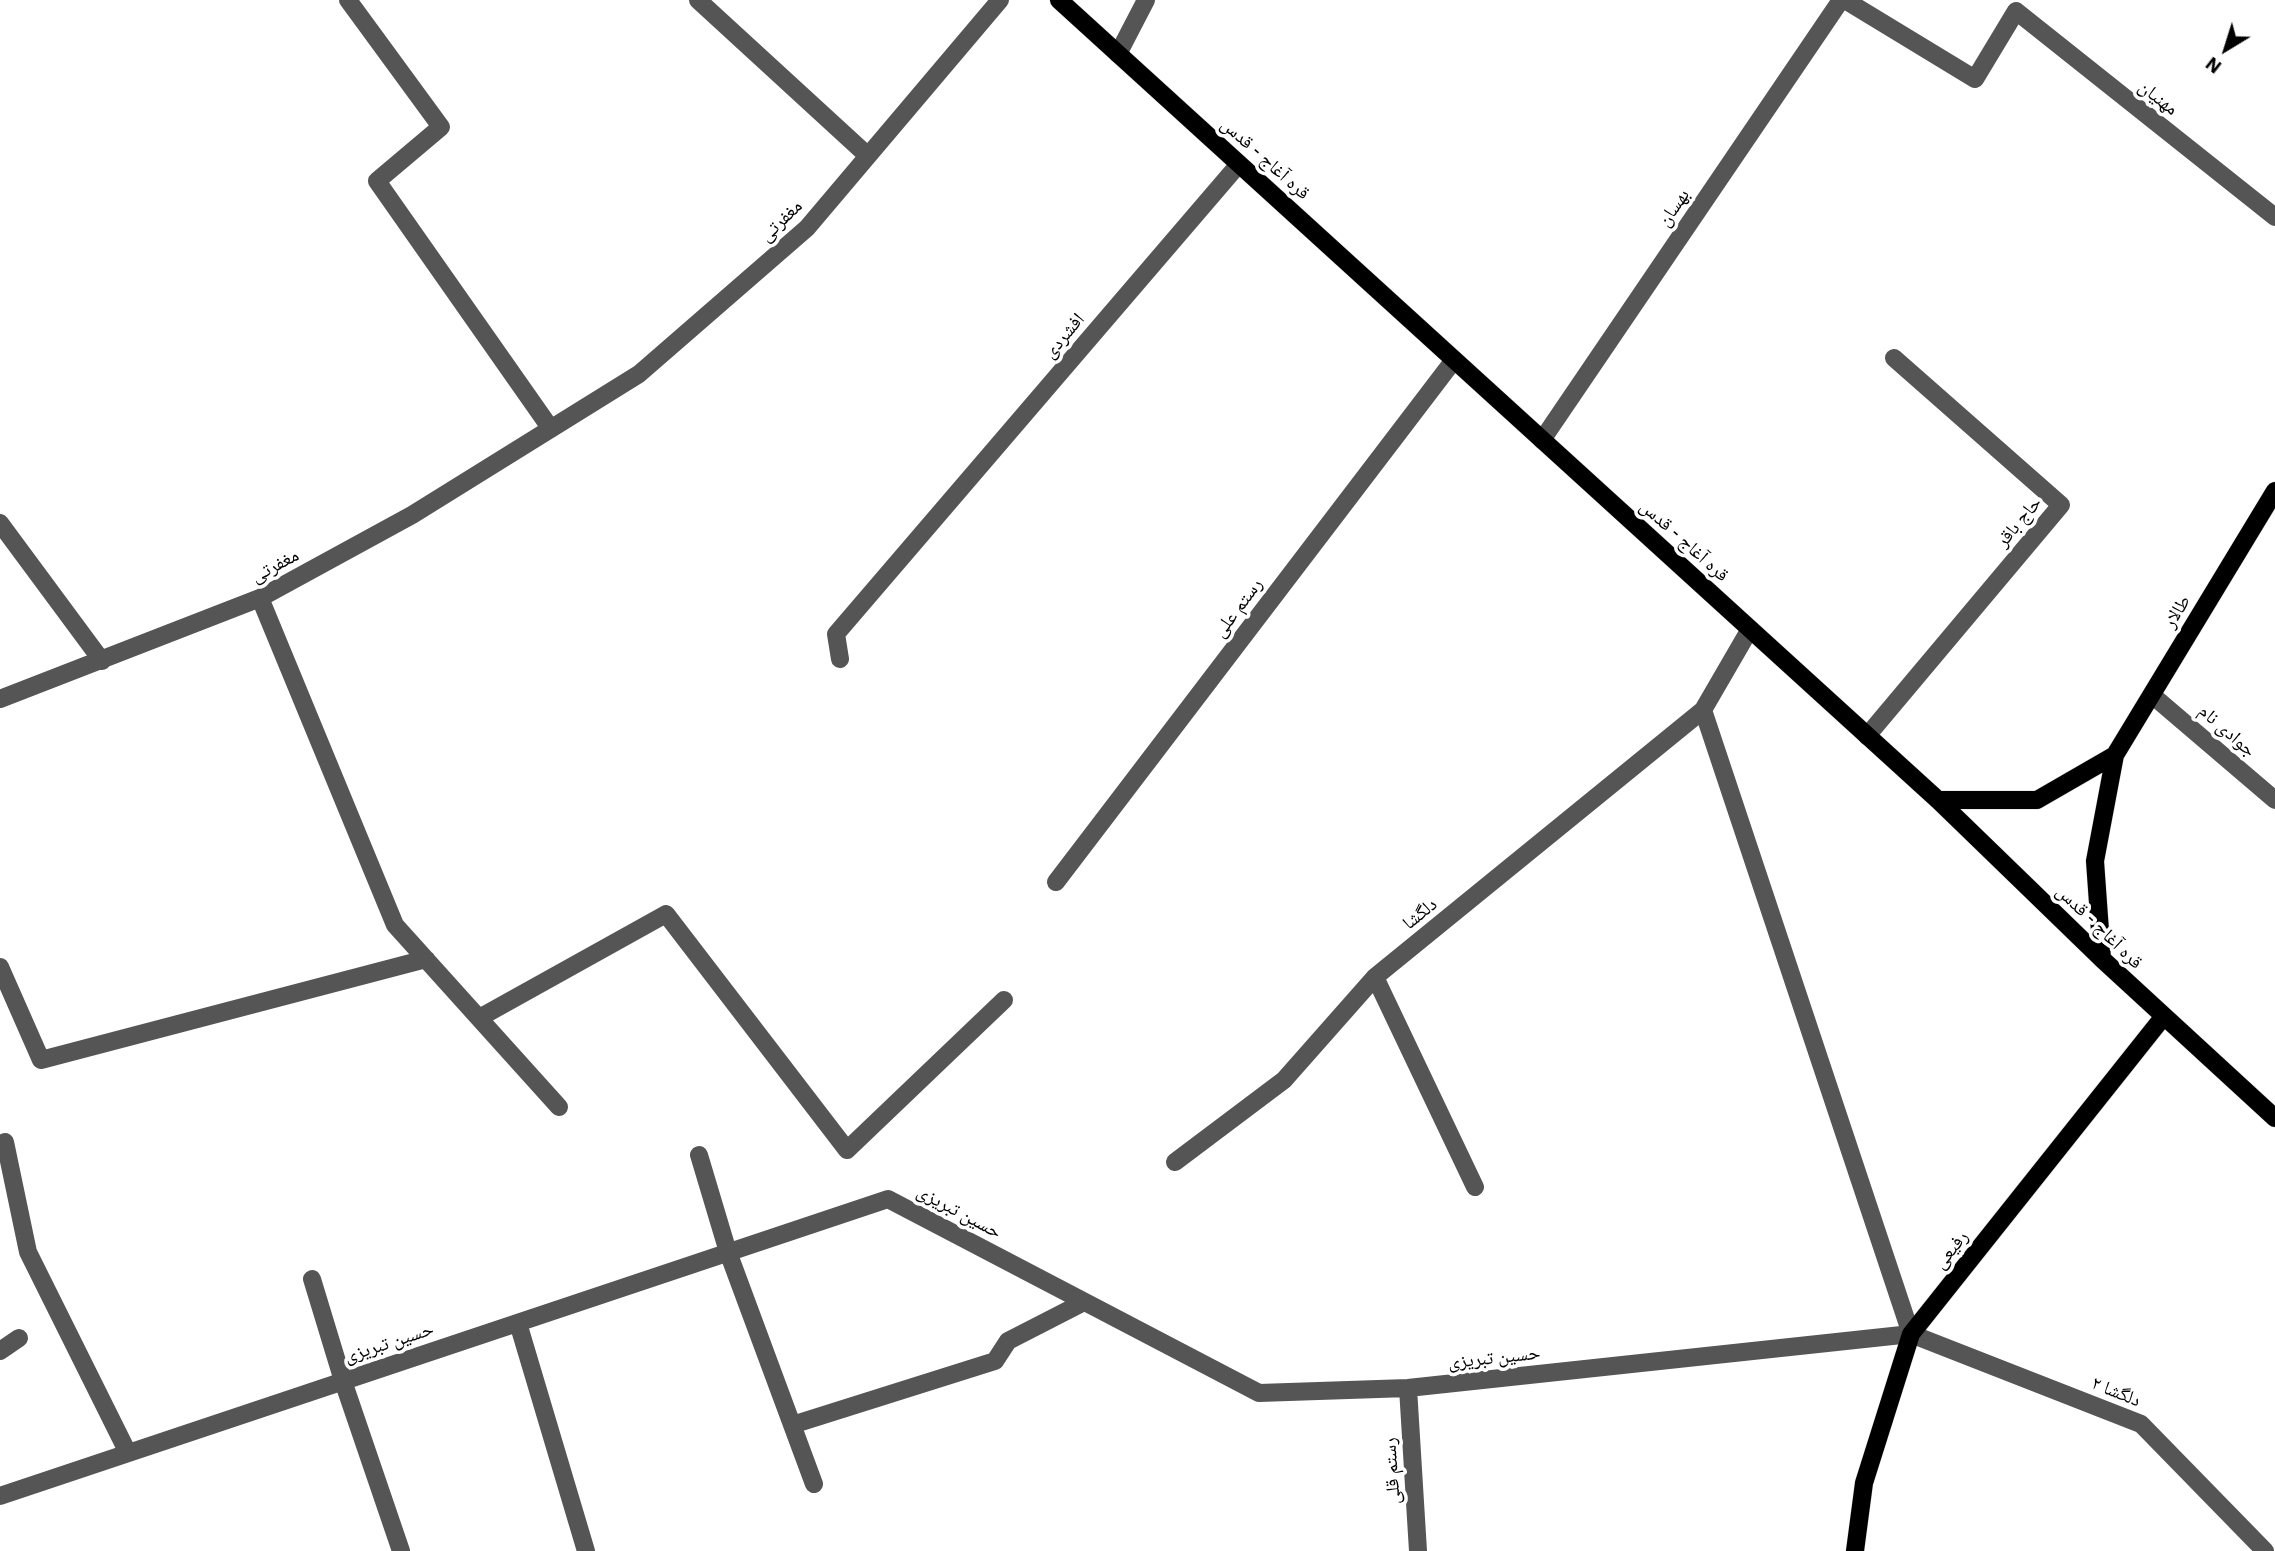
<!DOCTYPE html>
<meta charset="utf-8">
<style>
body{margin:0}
#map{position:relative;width:2275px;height:1551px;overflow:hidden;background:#fff;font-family:"IBM Plex Sans",sans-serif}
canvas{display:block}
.north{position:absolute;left:2191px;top:14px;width:70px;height:70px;-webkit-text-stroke:5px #fff;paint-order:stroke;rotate:218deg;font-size:19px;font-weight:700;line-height:28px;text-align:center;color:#000}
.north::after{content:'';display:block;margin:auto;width:24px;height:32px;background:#000;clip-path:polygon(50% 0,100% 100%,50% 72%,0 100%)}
</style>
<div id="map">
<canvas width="2275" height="1551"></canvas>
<div class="north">N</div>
</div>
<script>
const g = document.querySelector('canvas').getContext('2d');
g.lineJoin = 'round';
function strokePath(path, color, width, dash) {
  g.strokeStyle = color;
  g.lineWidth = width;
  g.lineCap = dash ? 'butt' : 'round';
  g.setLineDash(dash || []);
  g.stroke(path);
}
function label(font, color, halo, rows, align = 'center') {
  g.font = font + ' "IBM Plex Sans","Noto Naskh Arabic",sans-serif';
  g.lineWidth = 7;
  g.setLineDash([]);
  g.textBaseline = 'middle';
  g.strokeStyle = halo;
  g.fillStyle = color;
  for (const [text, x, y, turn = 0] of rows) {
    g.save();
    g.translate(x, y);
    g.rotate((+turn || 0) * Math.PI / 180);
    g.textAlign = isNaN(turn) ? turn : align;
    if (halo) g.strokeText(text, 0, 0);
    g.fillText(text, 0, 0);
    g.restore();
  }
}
const major = new Path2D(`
 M 1059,0 L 1938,800 L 2102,959 L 2275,1118
 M 2115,755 L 2275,491
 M 1938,800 L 2037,800 L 2115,755 L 2095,861 L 2102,959
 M 1855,1551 L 1864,1483 L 1911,1334 L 2164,1016`);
strokePath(major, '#dbdbdb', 19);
strokePath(new Path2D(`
 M 348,0 L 441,127 L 377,181 L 551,429
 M 698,0 L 868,156
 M 1845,0 L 1975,79 L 2016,11 L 2275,217
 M 1118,54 L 1146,0
 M 1542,440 L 1841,0
 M 0,523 L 102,661
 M 260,598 L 395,925 L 559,1107
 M 1750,629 L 1703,710 L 1911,1334
 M 840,659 L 836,634 L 1239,164
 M 2152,695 L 2275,800
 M 0,699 L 260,598 L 412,515 L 639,374 L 807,228 L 1000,0
 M 1867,736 L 2061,505 L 1894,358
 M 1056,882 L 1454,360
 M 0,967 L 41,1060 L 426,959
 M 1375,977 L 1475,1187
 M 479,1018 L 666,914 L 847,1150 L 1004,1000
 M 5,1142 L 28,1252 L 128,1453
 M 699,1155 L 728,1252 L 814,1484
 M 1175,1162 L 1284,1080 L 1375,977 L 1703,710
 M 312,1279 L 343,1381 L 401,1551
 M 518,1323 L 586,1551
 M 0,1351 L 19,1338
 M 1408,1388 L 1418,1551
 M 792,1425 L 995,1361 L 1008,1341 L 1084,1302
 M 0,1496 L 888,1199 L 1259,1393 L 1408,1388 L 1911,1334 L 2141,1424 L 2265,1551`), '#555', 18);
strokePath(major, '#000', 18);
label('19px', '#000', '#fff', [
 ["مهنیان",2158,98,38],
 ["قره آغاج - قدس",1265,159,42],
 ["بهسان",1674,208,-56],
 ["مغفرتی",781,221,-44],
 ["افشردی",1064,336,-50],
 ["حاج باقر",2019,522,-50],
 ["قره آغاج - قدس",1684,541,42],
 ["مغفرتی",275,566,-28],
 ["رستم علی",1238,608,-53],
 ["طالار",2177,612,-59],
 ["جوادی نام",2227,731,41],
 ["دلگشا",1420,914,-39],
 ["قره آغاج - قدس",2099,927,44],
 ["حسین تبریزی",959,1212,28],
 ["رفیعی",1951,1250,-51],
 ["حسین تبریزی",389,1343,-18],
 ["حسین تبریزی",1494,1358,-6],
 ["دلگشا ۲",2116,1392,22],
 ["رستم قلی",1392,1471,-94]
]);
</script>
